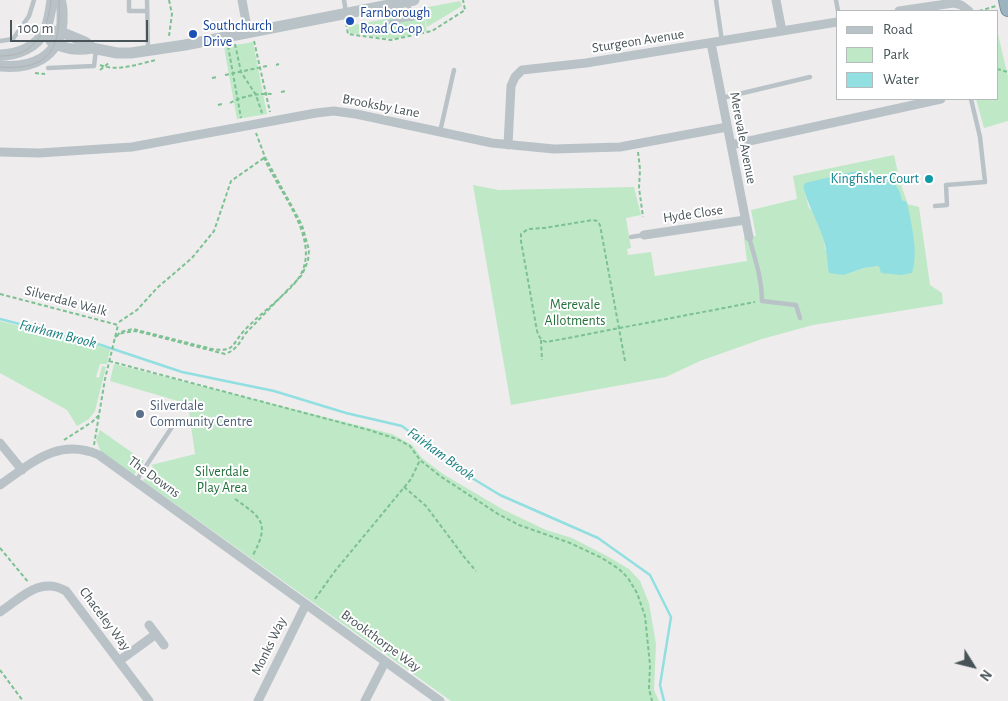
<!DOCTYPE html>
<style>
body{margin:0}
#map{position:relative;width:1008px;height:701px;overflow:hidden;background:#efeced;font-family:"Alegreya Sans",sans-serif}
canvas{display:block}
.legend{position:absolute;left:836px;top:10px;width:162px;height:90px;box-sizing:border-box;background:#fff;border:1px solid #b5babc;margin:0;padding:6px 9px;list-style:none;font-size:15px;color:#475357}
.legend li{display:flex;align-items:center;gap:10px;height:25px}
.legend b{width:25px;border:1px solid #b5babc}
.north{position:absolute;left:948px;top:641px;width:50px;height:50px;-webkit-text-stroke:4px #fff;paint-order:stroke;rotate:126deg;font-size:14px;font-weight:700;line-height:20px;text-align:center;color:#475357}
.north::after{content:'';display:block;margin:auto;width:18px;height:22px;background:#475357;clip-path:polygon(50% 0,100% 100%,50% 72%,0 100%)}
.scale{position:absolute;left:10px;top:20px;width:138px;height:22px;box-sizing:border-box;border:2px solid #475357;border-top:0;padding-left:6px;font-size:15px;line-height:18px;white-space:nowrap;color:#475357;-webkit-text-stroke:4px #fff;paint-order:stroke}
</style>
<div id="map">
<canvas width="1008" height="701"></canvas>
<ul class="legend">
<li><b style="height:6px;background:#b9c3c7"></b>Road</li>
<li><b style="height:14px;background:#bfe8c7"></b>Park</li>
<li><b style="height:14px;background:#91dfe0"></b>Water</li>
</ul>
<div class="north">N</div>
<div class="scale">100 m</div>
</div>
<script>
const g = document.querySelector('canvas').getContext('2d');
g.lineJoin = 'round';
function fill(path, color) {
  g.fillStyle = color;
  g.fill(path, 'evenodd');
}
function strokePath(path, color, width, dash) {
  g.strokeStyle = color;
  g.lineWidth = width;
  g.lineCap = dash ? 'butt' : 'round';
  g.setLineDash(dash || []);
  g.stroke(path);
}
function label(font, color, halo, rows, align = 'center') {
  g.font = font + ' "Alegreya Sans",sans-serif';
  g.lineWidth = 4;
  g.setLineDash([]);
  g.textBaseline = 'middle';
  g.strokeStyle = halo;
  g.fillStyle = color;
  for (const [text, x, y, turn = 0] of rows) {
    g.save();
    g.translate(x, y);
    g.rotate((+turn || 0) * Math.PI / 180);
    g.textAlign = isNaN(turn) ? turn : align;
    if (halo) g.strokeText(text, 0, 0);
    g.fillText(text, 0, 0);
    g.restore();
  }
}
fill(new Path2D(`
 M 460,1 L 462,6 L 427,27 L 423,8 Z
 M 423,12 L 427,31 L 393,39 L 350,33 L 348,26 Z
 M 997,30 L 1008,77 L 1008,121 L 984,128 L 976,99 L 997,99 Z
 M 253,42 L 267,114 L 237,119 L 224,47 Z
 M 894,155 L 900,182 L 907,202 L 902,200 L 900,192 L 893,180 C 872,186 874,181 856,171 L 803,187 L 809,208 L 813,212 L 824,240 L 825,249 L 844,275 L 864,268 L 879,266 L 911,227 L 907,204 L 919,207 L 930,285 L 942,293 L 943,304 L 813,325 L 762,339 L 700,361 L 666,377 L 511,405 L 473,185 L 499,190 L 634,187 L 641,215 L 626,218 L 631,248 L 627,249 L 628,255 L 651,252 L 655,276 L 747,261 L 744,238 L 756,236 L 751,210 L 797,199 L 793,176 Z
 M 0,321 L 110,349 L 107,364 L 100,364 L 96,377 L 99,378 L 102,366 L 106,367 L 95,411 L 89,419 L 77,426 L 67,410 L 0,373 Z
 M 114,364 L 392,434 L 412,445 L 422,458 L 443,474 L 502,509 L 546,530 L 572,538 L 607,556 L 629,569 L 640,581 L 649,603 L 656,644 L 654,690 L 659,701 L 451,701 L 143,481 L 153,467 L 151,465 L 195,454 L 188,404 L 110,381 Z
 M 100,430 L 144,461 L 134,475 L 101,452 L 96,440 Z`), '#bfe8c7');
fill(new Path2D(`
 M 856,171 C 873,181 873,186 893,180 L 900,192 L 902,200 L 907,202 C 911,223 919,251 912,273 L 901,275 L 881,273 L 879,266 L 864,268 L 844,275 L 829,273 C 827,262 827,249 823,238 C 817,220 808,205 803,187 L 805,183 Z`), '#91dfe0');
strokePath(new Path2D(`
 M 0,319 L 101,345 L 182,372 L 274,391 L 346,413 L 402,426 L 467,475 L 500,495 L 598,538 L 650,575 L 671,617 L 660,685 L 664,701`), '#91dfe0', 2.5);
const trunk = new Path2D(`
 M 1006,0 L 1008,9`);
strokePath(trunk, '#7593a1', 16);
strokePath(new Path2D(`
 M 169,0 L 172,14 L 169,36
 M 979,11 L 996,6
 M 346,23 L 348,34 L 391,40 L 432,31 L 465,10 L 463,0
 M 254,41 L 270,112
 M 235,44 L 241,72 L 256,95 L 262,113
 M 228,46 L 241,118
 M 100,65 C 117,72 138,64 156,60
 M 276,65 L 279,64
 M 997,69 L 1008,72
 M 100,70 L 110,62
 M 35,73 L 45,74
 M 225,75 L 267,66
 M 212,78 L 217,77
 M 281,92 L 286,91
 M 230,103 C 242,96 259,93 273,94
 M 218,105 L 222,104
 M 638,152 L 640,169 L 639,188 L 643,217
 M 0,294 L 118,325 L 105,379 L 94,445
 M 119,322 L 137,310 L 157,288 L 192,258 L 214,231 L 231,181 L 264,158
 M 117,336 L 120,332 L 133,329 L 212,349 C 233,352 231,347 242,333 C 246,328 251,324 256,319 C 268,308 292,289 300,276 C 322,238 276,189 263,155
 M 115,337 L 122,333 L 136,331 L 225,354 C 236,350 239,344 245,334 L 302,275 L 308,261 L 309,250 L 302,225 L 265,157 L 256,133
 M 541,340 L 542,360
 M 109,361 L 369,430 L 397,439 L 410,446 L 420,460 L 440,476 L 498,514 L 519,525 L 570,543 L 602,558 L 619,569 L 628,578 L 637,593 L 645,616 L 650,665 L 649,689 L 652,701
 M 625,361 L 600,225 L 597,221 L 593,220 L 544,228 L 528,229 L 521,234 L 521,241 L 537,331 C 539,337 541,341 547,342 L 755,302
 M 64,440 L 92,422 L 99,415
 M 404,487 L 426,506 L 465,558 L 476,571
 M 235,499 C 262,518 270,523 253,555
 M 0,548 L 29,583
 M 315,599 L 335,571 L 411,479 L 420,460
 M 0,670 L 23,701`), '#7cc192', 2, [4, 2.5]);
strokePath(new Path2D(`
 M 147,0 L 148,49
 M 344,0 L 346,13
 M 716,0 L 722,41
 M 836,0 L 838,11
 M 129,1 L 129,11 L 147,11
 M 408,3 L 411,19
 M 390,22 L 428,15
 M 0,41 L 13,39 L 29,16 L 34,0
 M 48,68 L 94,66 L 96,50
 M 722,98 L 810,77
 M 440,132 L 454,70
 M 935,206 L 947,205 L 946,185 L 985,182 L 980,137 L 971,99
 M 631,237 L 644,235
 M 749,237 C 755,259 762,278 762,301 L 796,305 L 800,318
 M 136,481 L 176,421`), '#b9c3c7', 4.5);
strokePath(new Path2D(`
 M 242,0 L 248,33
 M 776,0 L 782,31
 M 899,11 L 953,3 L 961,5 L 969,11
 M 711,43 L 749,237
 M 508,145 L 511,86 L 515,77 L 522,70 L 586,63 L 837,22
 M 731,145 L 941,99
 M 0,152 L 39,153 L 132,147 L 316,113 L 334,111 L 356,114 L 492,143 L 554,149 L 620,147 L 727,127
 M 644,235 L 745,220
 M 0,443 L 22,470
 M 0,485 C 32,463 58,437 99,455 L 440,701
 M 0,612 C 21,598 40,576 66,591 L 149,701
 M 149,625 L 164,645
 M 119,661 L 156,634
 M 258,701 L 306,604
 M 365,701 L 385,662`), '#b9c3c7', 9);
strokePath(new Path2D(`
 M 45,33 L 52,31 L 61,32 L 85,42 L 92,48 L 117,53 L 131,53 L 185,45 L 414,0
 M 51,41 C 63,49 77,51 92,48
 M 0,55 C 10,55 18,53 26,49 C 47,39 49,21 52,0
 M 0,66 C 31,69 59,58 62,23 C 62,15 63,7 60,0`), '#b9c3c7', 11);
strokePath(trunk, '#9cb4bf', 14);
strokePath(new Path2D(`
 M 0,56 C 35,57 48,31 51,0
 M 0,67 C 52,71 61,47 59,0`), '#afb3b6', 1);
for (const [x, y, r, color] of [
 [350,21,5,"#1a4fb4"],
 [193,34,5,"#1a4fb4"],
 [929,179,5,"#0f9aa8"],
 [140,414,5,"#5c6f8a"]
]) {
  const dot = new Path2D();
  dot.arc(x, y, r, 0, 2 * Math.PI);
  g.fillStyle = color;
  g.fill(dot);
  strokePath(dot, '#fff', 2);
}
label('14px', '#164399', '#fff', [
 ["Farnborough",360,13],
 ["Road Co-op",360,29],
 ["Southchurch",203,26],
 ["Drive",203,42]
], 'left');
label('14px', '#475357', '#fff', [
 ["Sturgeon Avenue",638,41,-9],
 ["Brooksby Lane",381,106,11],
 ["Merevale Avenue",743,138,79],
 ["Hyde Close",693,214,-8],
 ["Silverdale Walk",66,301,15],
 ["The Downs",154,477,36],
 ["Chaceley Way",105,619,53],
 ["Brookthorpe Way",381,641,36],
 ["Monks Way",269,646,-64]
]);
label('14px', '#0d838f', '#fff', [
 ["Kingfisher Court",919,179]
], 'right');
label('14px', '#216f39', '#fff', [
 ["Merevale",575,305],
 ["Allotments",575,321],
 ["Silverdale",222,472],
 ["Play Area",222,488]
]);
label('14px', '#4e5e75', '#fff', [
 ["Silverdale",150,406],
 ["Community Centre",150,422]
], 'left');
label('italic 15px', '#1b7f80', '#fff', [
 ["Fairham Brook",58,334,14],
 ["Fairham Brook",441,454,36]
]);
</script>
